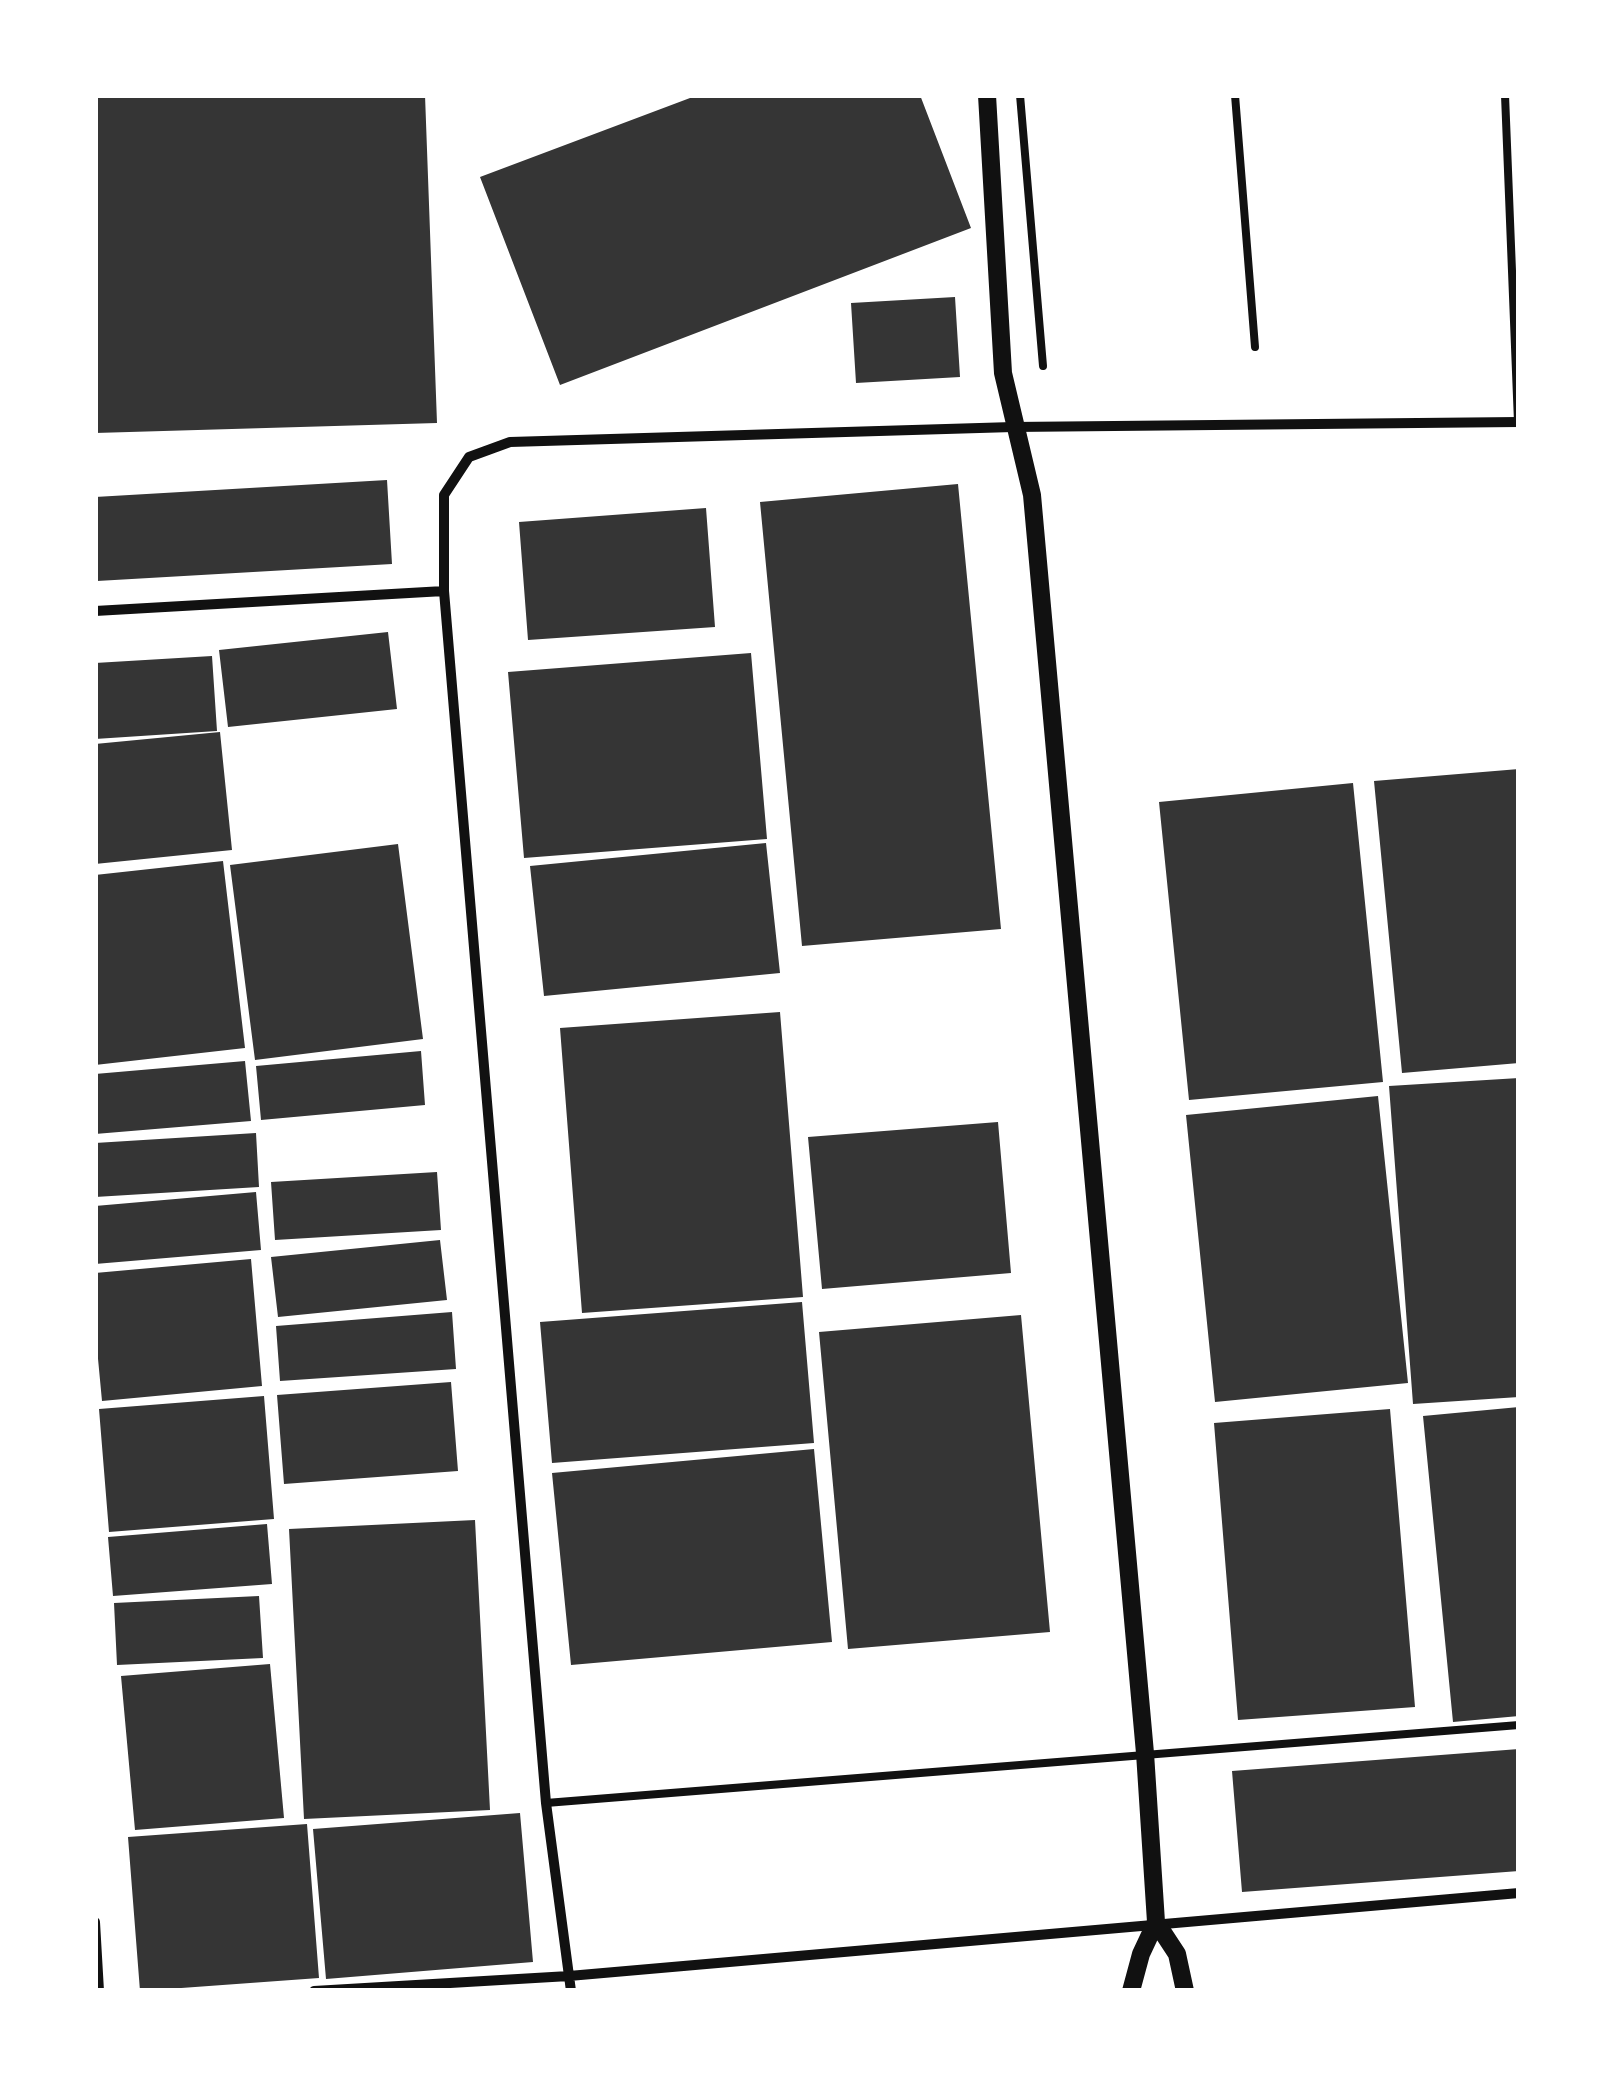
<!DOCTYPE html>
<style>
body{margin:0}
#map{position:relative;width:1614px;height:2086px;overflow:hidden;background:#fff;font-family:Ubuntu,sans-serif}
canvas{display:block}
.frame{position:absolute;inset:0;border:98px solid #fff;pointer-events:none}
</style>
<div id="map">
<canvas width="1614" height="2086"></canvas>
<div class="frame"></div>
</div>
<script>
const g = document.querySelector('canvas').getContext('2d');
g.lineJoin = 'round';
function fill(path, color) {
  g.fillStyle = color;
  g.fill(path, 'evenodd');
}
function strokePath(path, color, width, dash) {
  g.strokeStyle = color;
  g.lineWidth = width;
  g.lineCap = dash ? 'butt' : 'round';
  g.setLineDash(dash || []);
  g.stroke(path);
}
fill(new Path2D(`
 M 95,95 L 425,95 L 437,423 L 95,433 Z
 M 698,95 L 920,95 L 971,228 L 560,385 L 480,177 Z
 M 955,297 L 960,377 L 856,383 L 851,303 Z
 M 387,480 L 392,564 L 97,581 L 95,497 Z
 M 958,484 L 1001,929 L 802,946 L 760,502 Z
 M 706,508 L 715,627 L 528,640 L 519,522 Z
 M 388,632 L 397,709 L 228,727 L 219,650 Z
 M 751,653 L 767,839 L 524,858 L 508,672 Z
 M 212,656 L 217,731 L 95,739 L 95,663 Z
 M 220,732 L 232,850 L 95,864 L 95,744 Z
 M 1519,769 L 1519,1063 L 1402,1073 L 1374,781 Z
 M 1353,783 L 1383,1082 L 1189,1100 L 1159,802 Z
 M 766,843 L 780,973 L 544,996 L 530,866 Z
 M 398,844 L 423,1039 L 255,1060 L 230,865 Z
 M 223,861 L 245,1048 L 95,1065 L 95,875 Z
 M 780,1012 L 803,1297 L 582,1313 L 560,1028 Z
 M 421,1051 L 425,1105 L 261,1120 L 256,1066 Z
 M 245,1061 L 251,1121 L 95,1134 L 95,1074 Z
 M 1519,1078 L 1519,1397 L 1413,1404 L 1389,1086 Z
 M 1378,1096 L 1408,1383 L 1215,1402 L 1186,1115 Z
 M 998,1122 L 1011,1273 L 822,1289 L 808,1137 Z
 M 256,1133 L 259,1187 L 95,1197 L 95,1143 Z
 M 437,1172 L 441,1230 L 275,1240 L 271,1182 Z
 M 256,1192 L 261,1250 L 95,1264 L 95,1206 Z
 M 440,1240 L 447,1300 L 278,1317 L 271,1257 Z
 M 251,1259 L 262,1386 L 102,1401 L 95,1327 L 95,1273 Z
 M 802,1302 L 814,1443 L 552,1463 L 540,1322 Z
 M 452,1312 L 456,1369 L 280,1381 L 276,1326 Z
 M 1021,1315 L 1050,1632 L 848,1649 L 819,1332 Z
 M 451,1382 L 458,1471 L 284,1484 L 277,1395 Z
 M 264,1396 L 274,1519 L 109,1532 L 99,1409 Z
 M 1519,1407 L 1519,1716 L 1453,1722 L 1423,1416 Z
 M 1390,1409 L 1415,1707 L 1238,1720 L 1214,1423 Z
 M 814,1449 L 832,1642 L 571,1665 L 552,1473 Z
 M 475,1520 L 490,1810 L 304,1819 L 289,1529 Z
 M 267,1524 L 272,1584 L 113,1596 L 108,1537 Z
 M 259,1596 L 263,1658 L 117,1665 L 114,1603 Z
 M 270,1664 L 284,1818 L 135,1830 L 121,1676 Z
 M 1519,1749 L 1519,1871 L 1242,1892 L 1232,1771 Z
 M 520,1813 L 533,1962 L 326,1979 L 313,1829 Z
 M 307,1824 L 319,1978 L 140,1991 L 128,1837 Z`), '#353535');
strokePath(new Path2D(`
 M 1020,95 L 1043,366
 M 1235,95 L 1255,347
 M 1505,95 L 1518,422
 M 546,1803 L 1519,1725`), '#111', 8);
strokePath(new Path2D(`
 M 95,611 L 444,591
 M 95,1922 L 99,1991
 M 314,1991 L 569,1976 L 1519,1893
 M 571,1991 L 546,1803 L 444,591 L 444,495 L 469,457 L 510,442 L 1013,427 L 1519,422`), '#111', 10);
strokePath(new Path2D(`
 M 987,95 L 1003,373 L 1032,495 L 1145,1753 L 1156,1922 L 1177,1954 L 1185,1991
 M 1131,1991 L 1141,1954 L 1156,1922`), '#111', 18);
</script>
